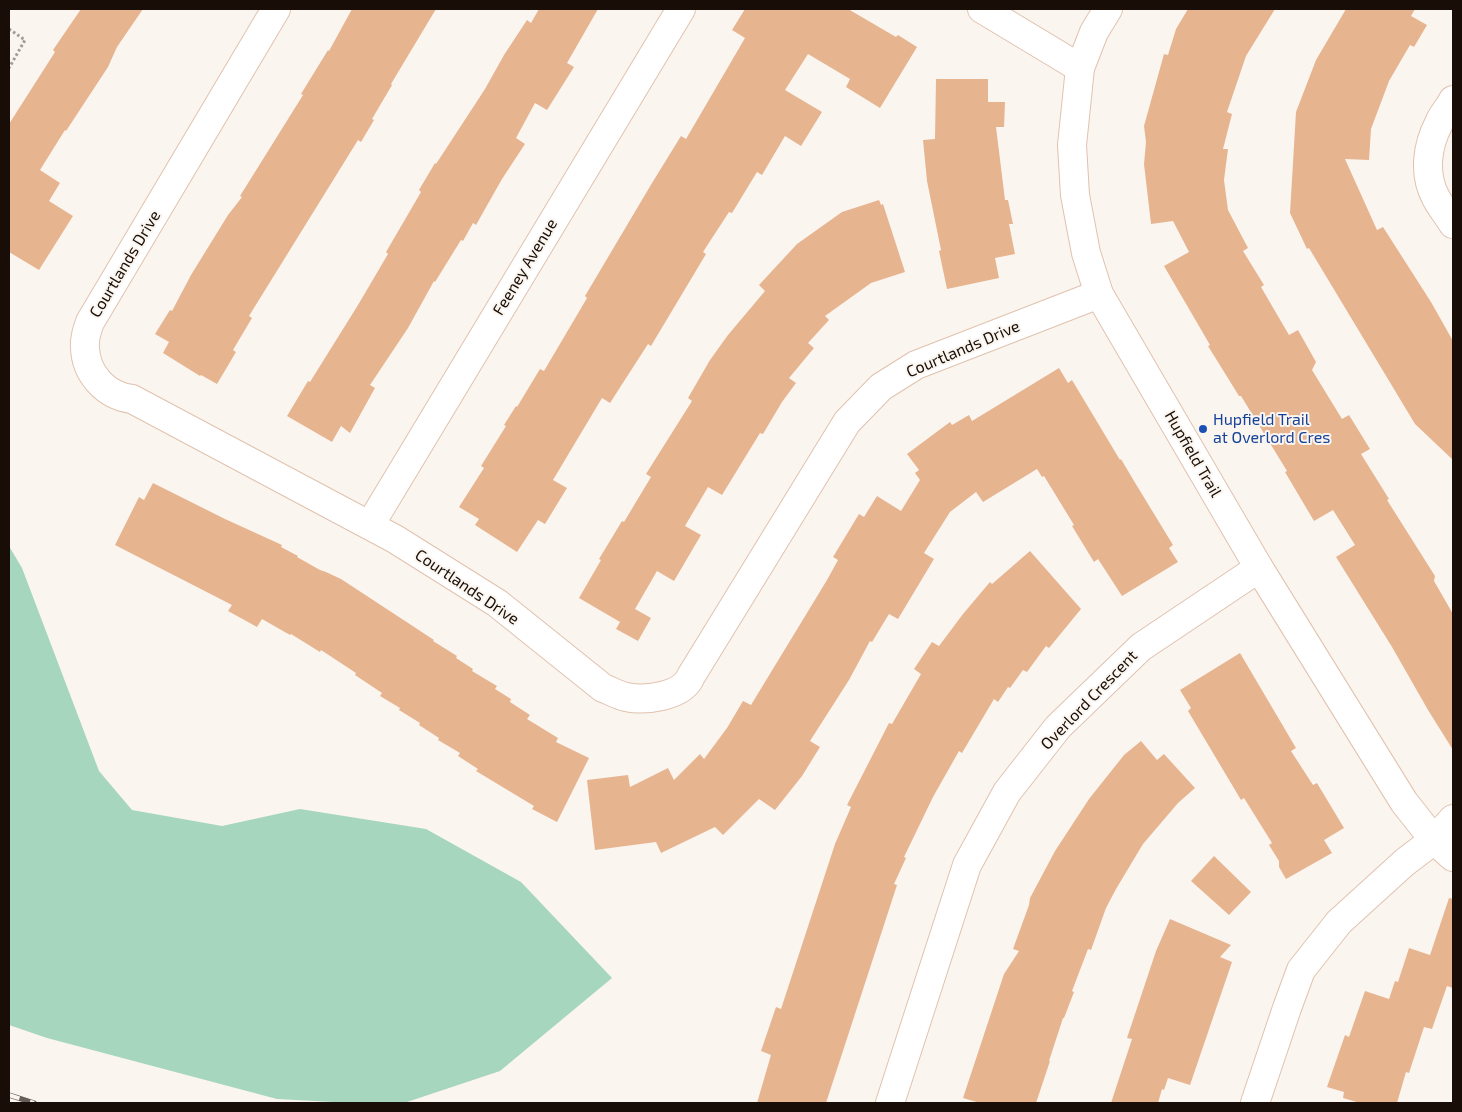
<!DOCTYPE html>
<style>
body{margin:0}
#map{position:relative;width:1462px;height:1112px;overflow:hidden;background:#fbf5f0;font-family:"Exo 2",sans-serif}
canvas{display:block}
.frame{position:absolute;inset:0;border:10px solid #180e07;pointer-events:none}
</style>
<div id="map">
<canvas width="1462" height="1112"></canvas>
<div class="frame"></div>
</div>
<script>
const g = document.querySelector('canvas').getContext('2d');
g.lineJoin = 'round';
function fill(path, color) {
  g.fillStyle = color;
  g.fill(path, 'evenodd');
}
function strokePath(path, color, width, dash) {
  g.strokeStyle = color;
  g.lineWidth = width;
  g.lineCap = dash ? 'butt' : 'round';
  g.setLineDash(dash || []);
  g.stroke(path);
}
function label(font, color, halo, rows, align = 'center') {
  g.font = font + ' "Exo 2",sans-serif';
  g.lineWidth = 4;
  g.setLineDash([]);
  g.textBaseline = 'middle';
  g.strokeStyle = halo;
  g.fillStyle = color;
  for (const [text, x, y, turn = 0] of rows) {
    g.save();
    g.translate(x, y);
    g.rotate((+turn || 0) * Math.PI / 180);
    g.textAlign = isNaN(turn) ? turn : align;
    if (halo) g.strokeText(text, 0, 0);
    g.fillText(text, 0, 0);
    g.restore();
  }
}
fill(new Path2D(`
 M 9,546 L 22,568 L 99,771 L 132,810 L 222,826 L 300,809 L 426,829 L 521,882 L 612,978 L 500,1071 L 404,1103 L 352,1103 L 277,1099 L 47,1038 L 9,1025 Z`), '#a6d6bd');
fill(new Path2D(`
 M 81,9 L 143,9 L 117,47 L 108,67 L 66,131 L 65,130 L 40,170 L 60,183 L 49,201 L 73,216 L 39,270 L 9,252 L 9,124 L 55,52 L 53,50 Z
 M 352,9 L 436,9 L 391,84 L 392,85 L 372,119 L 374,120 L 361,142 L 358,140 L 249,316 L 252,318 L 233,350 L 236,352 L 217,384 L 201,375 L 200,376 L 163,353 L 169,342 L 155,334 L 170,310 L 172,311 L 191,275 L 228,215 L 242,197 L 240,196 L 303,95 L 301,94 L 328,50 L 329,51 Z
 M 539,9 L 598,9 L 567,63 L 574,67 L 547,110 L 535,103 L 516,138 L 525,144 L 502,179 L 476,225 L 473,223 L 463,241 L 461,240 L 435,282 L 434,281 L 408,328 L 370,385 L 375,388 L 350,433 L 341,426 L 332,442 L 287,416 L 308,381 L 310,382 L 358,305 L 388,254 L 386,252 L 421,192 L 419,190 L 435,163 L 436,164 L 485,89 L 504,55 L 527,20 L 531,23 Z
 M 745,9 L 848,9 L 896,37 L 898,35 L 917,47 L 880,108 L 846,87 L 850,79 L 808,54 L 785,90 L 822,112 L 801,146 L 785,136 L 762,175 L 757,172 L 732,213 L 729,212 L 703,252 L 706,254 L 651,346 L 648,344 L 610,403 L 602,398 L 553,480 L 567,488 L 545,524 L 538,520 L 517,552 L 475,525 L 479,519 L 459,507 L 484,468 L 481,466 L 506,426 L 504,425 L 516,406 L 517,407 L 540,369 L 544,371 L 587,298 L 585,296 L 652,183 L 681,136 L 686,139 L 745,38 L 732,30 Z
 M 1188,9 L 1275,9 L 1246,56 L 1227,112 L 1232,114 L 1223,149 L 1228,149 L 1224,180 L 1228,210 L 1248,248 L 1243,251 L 1264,285 L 1261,287 L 1289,335 L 1298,330 L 1316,362 L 1312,370 L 1342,419 L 1349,415 L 1370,449 L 1361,454 L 1389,499 L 1387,500 L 1435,576 L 1434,581 L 1453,614 L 1453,750 L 1428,710 L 1392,647 L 1336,557 L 1355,545 L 1333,510 L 1314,521 L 1285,472 L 1287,471 L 1241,396 L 1239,396 L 1208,346 L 1210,345 L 1164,266 L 1189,252 L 1173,221 L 1151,224 L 1144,164 L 1146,142 L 1144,126 L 1164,54 L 1168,55 L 1176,29 Z
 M 1346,9 L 1415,9 L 1411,16 L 1427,25 L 1414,47 L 1410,45 L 1389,81 L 1371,129 L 1369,160 L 1345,159 L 1377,230 L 1383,227 L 1431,302 L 1453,341 L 1453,460 L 1415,424 L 1309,248 L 1307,249 L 1290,213 L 1296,112 L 1316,60 Z
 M 936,79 L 988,79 L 988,102 L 1005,102 L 1004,127 L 996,127 L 1005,200 L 1008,200 L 1013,224 L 1009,224 L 1015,254 L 995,258 L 999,278 L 947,289 L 939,251 L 941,250 L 927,181 L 923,140 L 935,139 Z
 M 879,200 L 881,205 L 883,204 L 905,272 L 871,283 L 825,316 L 829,320 L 808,343 L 814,348 L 789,378 L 796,383 L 782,402 L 763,434 L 760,433 L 722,495 L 708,487 L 685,526 L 701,535 L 674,581 L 657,571 L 635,609 L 651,618 L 638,641 L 616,629 L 620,622 L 579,598 L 601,560 L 599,559 L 622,521 L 624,522 L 651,477 L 646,474 L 692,401 L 688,398 L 710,360 L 728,335 L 765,291 L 759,285 L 797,244 L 842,212 Z
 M 1059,368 L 1068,383 L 1072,380 L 1120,460 L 1121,459 L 1134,481 L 1173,545 L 1169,548 L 1178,562 L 1122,596 L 1098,559 L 1094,562 L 1072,526 L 1074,525 L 1044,476 L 1042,477 L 1037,469 L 983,502 L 976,492 L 950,512 L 924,553 L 934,559 L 898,619 L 889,614 L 872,642 L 870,641 L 849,680 L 810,741 L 820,747 L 802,776 L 775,810 L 759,799 L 723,835 L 715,827 L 661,853 L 656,842 L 595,850 L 587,780 L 628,775 L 630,787 L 668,768 L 674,780 L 700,754 L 704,759 L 727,728 L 743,701 L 751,705 L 827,580 L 838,560 L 833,557 L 859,514 L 864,517 L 877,496 L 901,511 L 920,480 L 915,473 L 919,470 L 907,454 L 950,422 L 952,425 L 969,415 L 972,421 Z
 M 153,483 L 225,519 L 282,545 L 281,547 L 298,556 L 297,557 L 320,570 L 326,572 L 341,579 L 434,640 L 433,641 L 457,656 L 456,658 L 473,669 L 472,671 L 497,686 L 495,689 L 511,699 L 510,702 L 530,715 L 527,719 L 558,738 L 556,742 L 589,758 L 557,822 L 532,809 L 534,806 L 476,771 L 478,769 L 458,756 L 460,753 L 438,740 L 439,738 L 419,725 L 420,723 L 399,710 L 400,708 L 380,696 L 382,693 L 355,675 L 356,673 L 321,650 L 320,652 L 291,634 L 290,635 L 262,619 L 257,627 L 228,611 L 232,605 L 115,545 L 139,497 L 144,500 Z
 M 1030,551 L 1081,609 L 1049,648 L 1046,646 L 1027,672 L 1023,670 L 1010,688 L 1008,687 L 998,702 L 994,699 L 962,753 L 959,751 L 933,797 L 904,857 L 906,858 L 894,884 L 897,885 L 826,1103 L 757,1103 L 771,1055 L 761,1051 L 776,1007 L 781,1009 L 835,844 L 851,807 L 847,805 L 889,723 L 892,724 L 921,674 L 914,669 L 932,642 L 939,646 L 963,614 L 990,582 L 992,584 Z
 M 1240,653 L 1296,748 L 1291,751 L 1313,785 L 1317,783 L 1344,828 L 1324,840 L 1332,853 L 1286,879 L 1279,867 L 1279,861 L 1269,845 L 1272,843 L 1244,798 L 1241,800 L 1188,711 L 1191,708 L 1180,690 Z
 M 1141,741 L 1157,760 L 1164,754 L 1195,788 L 1178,803 L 1143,844 L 1116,889 L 1106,908 L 1091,950 L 1088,949 L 1072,991 L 1074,992 L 1064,1018 L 1063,1018 L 1049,1061 L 1050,1061 L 1036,1103 L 980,1103 L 963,1098 L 1004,974 L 1019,951 L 1013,949 L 1029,905 L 1030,898 L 1055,851 L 1089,799 L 1124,755 Z
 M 1214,856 L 1251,892 L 1229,915 L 1191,881 Z
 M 1449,898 L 1453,899 L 1453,988 L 1447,986 L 1432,1029 L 1424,1027 L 1409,1073 L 1406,1072 L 1397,1103 L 1360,1103 L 1343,1098 L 1344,1092 L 1327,1087 L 1345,1035 L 1349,1037 L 1365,991 L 1389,999 L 1395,981 L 1398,982 L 1409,948 L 1430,955 Z
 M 1170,919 L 1231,945 L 1220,957 L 1232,962 L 1190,1085 L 1168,1078 L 1164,1090 L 1162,1089 L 1158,1103 L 1111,1103 L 1132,1039 L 1127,1038 L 1156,951 Z`), '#e7b490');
const minor = new Path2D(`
 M 276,9 L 90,322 C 87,330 84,339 85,348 C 86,374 106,396 132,399 L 395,539 L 497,603 L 603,688 C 611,691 618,695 626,697 C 644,701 683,697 691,676 L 847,422 L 881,387 L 916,365 L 1099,294
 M 982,9 L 1080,68
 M 1453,100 C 1449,108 1442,115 1439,123 C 1427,146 1423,174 1436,198 C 1441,207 1448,216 1453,224
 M 370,525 L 681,9
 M 890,1103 L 967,865 L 1007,792 L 1058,727 L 1141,647 L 1259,568
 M 1255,1103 L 1287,1008 L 1301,970 L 1339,922 L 1405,862 L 1434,840 L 1453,819`);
const tertiary = new Path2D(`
 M 1108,9 L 1094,32 L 1080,68 L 1072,145 L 1075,195 L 1086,253 L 1099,294 L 1259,568 L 1404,802 L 1434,840 L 1453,857`);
strokePath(minor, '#e0c2ae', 30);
strokePath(tertiary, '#e0c2ae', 30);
strokePath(new Path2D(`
 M 9,29 L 25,40 L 9,68`), '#a29b95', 3, [2.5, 2.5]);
strokePath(minor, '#fff', 28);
strokePath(tertiary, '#fff', 28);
const rail = new Path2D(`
 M 9,1095 L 34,1103`);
strokePath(rail, '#665d57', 5.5);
strokePath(rail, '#fbf5f0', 4, [11]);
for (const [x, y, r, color] of [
 [1203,429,5,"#1a4fb4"]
]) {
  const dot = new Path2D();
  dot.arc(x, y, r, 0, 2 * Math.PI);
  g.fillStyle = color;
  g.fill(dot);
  strokePath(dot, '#fbf5f0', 2);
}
label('16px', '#180e07', '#fbf5f0', [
 ["Courtlands Drive",125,264,-59],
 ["Feeney Avenue",525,267,-59],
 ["Courtlands Drive",963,349,-23],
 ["Hupfield Trail",1193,454,60],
 ["Courtlands Drive",467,587,34],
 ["Overlord Crescent",1089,700,-46]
]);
label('16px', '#164399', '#fbf5f0', [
 ["Hupfield Trail",1213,420],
 ["at Overlord Cres",1213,438]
], 'left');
</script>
